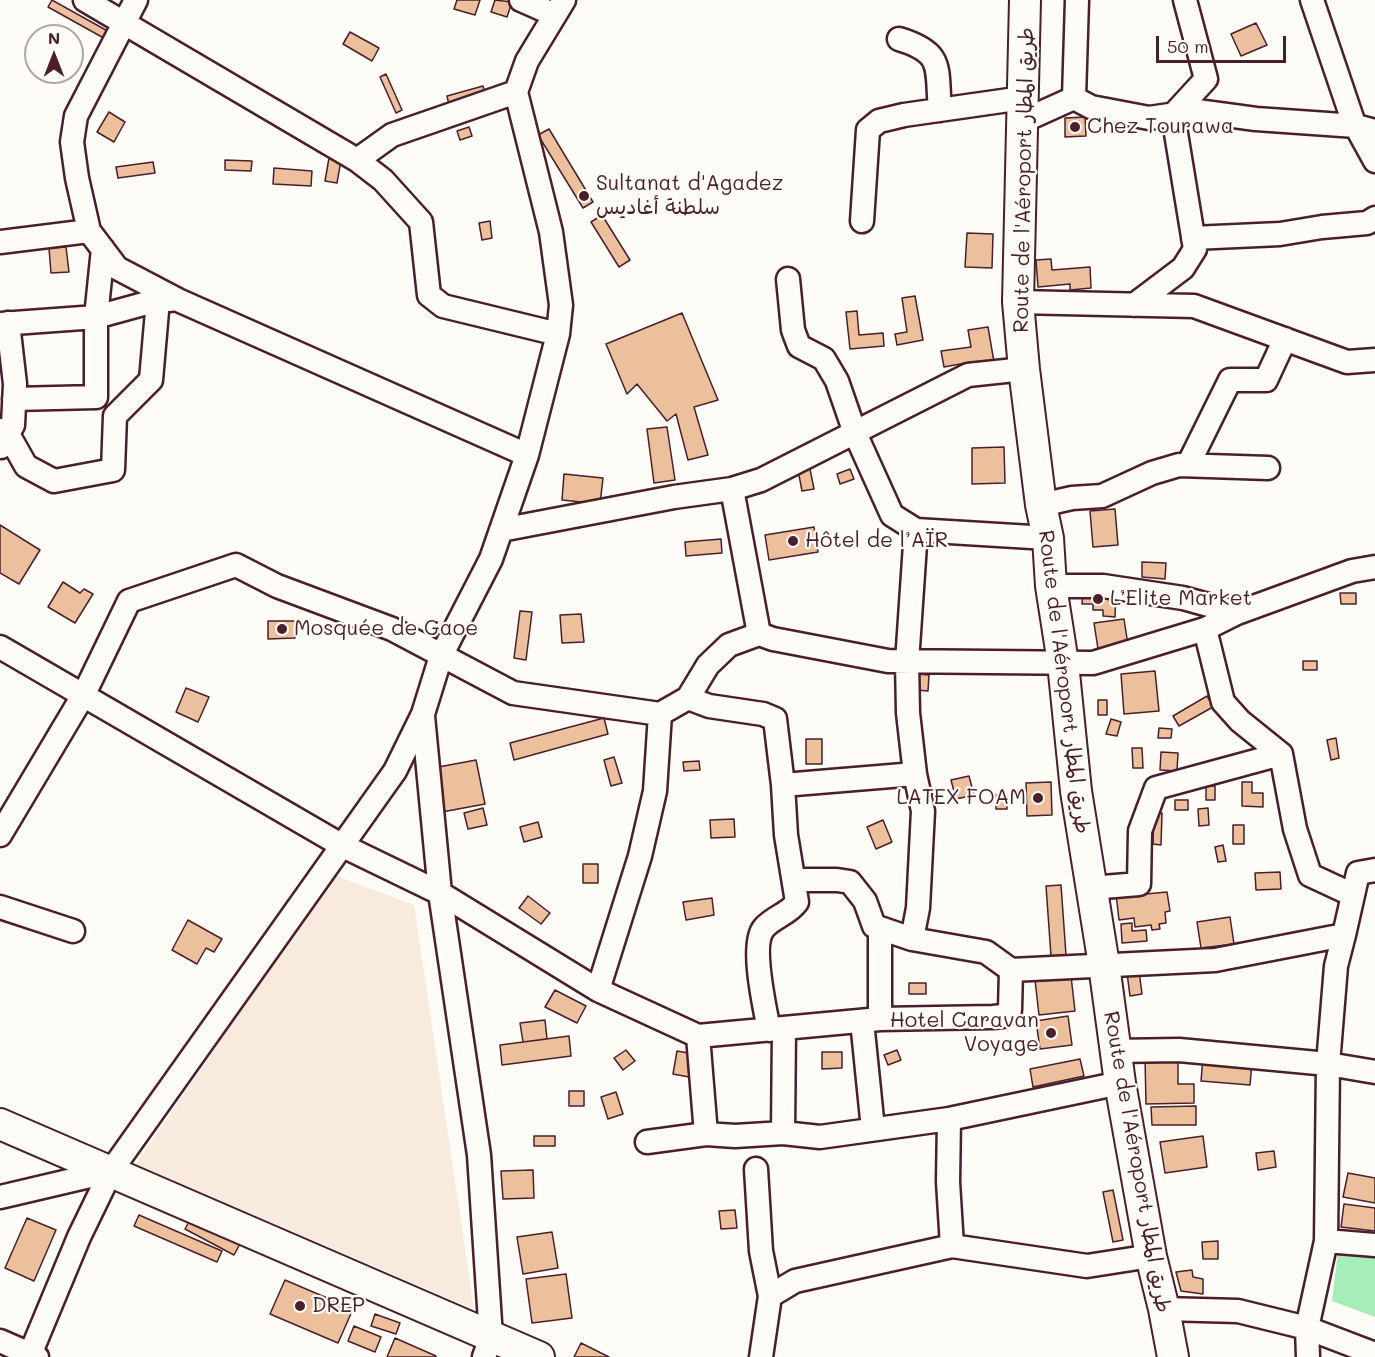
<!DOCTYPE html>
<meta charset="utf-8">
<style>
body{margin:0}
#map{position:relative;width:1375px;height:1357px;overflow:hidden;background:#fdfcf7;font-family:Mali,sans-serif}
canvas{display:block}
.north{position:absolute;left:24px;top:24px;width:60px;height:60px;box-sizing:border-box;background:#fdfcf7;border:2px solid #b5a4a5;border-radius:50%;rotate:0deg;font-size:16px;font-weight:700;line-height:24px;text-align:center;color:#4a1f2b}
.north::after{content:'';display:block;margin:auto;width:21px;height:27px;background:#4a1f2b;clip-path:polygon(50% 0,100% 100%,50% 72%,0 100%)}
.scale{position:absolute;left:1156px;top:36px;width:130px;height:27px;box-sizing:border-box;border:3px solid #4a1f2b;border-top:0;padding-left:8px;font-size:18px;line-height:21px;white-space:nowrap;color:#4a1f2b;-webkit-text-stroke:4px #fdfcf7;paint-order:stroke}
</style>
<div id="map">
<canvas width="1375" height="1357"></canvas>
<div class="north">N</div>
<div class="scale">50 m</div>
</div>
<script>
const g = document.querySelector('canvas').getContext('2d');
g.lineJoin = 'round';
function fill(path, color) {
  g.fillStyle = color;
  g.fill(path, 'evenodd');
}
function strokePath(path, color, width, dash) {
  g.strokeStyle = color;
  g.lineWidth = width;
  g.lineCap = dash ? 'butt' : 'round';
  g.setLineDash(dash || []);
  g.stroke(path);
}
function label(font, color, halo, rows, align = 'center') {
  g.font = font + ' Mali,"Playpen Sans Arabic",sans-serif';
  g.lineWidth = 4.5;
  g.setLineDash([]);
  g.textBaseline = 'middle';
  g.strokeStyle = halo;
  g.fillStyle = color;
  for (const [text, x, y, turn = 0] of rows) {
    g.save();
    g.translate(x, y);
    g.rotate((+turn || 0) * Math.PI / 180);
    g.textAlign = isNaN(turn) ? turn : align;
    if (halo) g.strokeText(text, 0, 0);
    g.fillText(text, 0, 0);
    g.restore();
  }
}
fill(new Path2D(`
 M 334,875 L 414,905 L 474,1309 L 136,1164 Z`), '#f8eadc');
fill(new Path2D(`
 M 1338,1252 L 1375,1257 L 1375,1317 L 1332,1301 Z`), '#a7edb9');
const building = new Path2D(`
 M 52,0 L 113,34 L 109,41 L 48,7 Z
 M 457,0 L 480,0 L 475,15 L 454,9 Z
 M 495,0 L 512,2 L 507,17 L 491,12 Z
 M 1256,23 L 1267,45 L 1241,56 L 1231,34 Z
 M 350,32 L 379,48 L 372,61 L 343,44 Z
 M 386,74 L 402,110 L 396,113 L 380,77 Z
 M 483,86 L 485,94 L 449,105 L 447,96 Z
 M 109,112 L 125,122 L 114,142 L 97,132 Z
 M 1085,117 L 1086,136 L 1065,137 L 1065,118 Z
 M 469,127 L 472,136 L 460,140 L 457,131 Z
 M 549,129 L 593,202 L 583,208 L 538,135 Z
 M 329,158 L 341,160 L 337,183 L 325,181 Z
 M 225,160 L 252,161 L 251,171 L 225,170 Z
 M 153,162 L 155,173 L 118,178 L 116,167 Z
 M 274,168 L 312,171 L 311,186 L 273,184 Z
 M 602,215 L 630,260 L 619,267 L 591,222 Z
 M 490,221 L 492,238 L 482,240 L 479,223 Z
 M 967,233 L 993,234 L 992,268 L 965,267 Z
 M 66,247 L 69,272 L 51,273 L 49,248 Z
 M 1051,259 L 1052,270 L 1090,267 L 1091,288 L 1070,290 L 1070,284 L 1038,287 L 1036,260 Z
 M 915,296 L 923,340 L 897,345 L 895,334 L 907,332 L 902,298 Z
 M 857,311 L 859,335 L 883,333 L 884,346 L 850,349 L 846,312 Z
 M 682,313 L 718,400 L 694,407 L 708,455 L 688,460 L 676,414 L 667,421 L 637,384 L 627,394 L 606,344 Z
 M 988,327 L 994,362 L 972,365 L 971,362 L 944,367 L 941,351 L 971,347 L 968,330 Z
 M 667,427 L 675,480 L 654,483 L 647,429 Z
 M 1004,447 L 1005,483 L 972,484 L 972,448 Z
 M 810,469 L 814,489 L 802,491 L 798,470 Z
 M 850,469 L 854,479 L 840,484 L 837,474 Z
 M 564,474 L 603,478 L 600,504 L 562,500 Z
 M 1115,509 L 1118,545 L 1093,547 L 1090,511 Z
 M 0,525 L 40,550 L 19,584 L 0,573 Z
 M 814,527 L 818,552 L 769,560 L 765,535 Z
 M 721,539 L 722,553 L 686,556 L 685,542 Z
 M 1142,562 L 1166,563 L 1165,579 L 1142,577 Z
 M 63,582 L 80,593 L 84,589 L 93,594 L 75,623 L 48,607 Z
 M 1083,591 L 1116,592 L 1115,617 L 1103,616 L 1103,610 L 1093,610 L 1093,604 L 1082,604 Z
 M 1340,593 L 1356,593 L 1356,604 L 1341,604 Z
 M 520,611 L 532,612 L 526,660 L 514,658 Z
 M 581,614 L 584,642 L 562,643 L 560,615 Z
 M 1124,619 L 1128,645 L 1098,649 L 1094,623 Z
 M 268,621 L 295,621 L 295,638 L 268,639 Z
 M 1303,661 L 1317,661 L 1317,670 L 1303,670 Z
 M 1155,671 L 1159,711 L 1124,714 L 1121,674 Z
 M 917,674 L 929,675 L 928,691 L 916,690 Z
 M 186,688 L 209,697 L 198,722 L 176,712 Z
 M 1207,696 L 1213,707 L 1179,726 L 1173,716 Z
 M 1098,700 L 1107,700 L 1107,715 L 1098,715 Z
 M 604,718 L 608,734 L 514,760 L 510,743 Z
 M 1111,719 L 1121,722 L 1117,736 L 1106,734 Z
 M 1159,728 L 1172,729 L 1171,738 L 1158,738 Z
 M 1336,738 L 1339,758 L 1331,760 L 1327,740 Z
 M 806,739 L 822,739 L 822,764 L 806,764 Z
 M 1132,748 L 1142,748 L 1143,768 L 1133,768 Z
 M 1161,752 L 1178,753 L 1177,771 L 1160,770 Z
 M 614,757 L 622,783 L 611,786 L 604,760 Z
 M 476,760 L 485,804 L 442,812 L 433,768 Z
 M 699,761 L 700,770 L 684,771 L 683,762 Z
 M 969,776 L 974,795 L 956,799 L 951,780 Z
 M 1051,782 L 1052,815 L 1027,816 L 1026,783 Z
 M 1242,782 L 1252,782 L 1252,793 L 1263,793 L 1263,807 L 1242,806 Z
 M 1206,786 L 1215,786 L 1215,800 L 1206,800 Z
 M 996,795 L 1007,796 L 1007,809 L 996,809 Z
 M 1175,800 L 1188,800 L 1188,810 L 1175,810 Z
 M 483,808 L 487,825 L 468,829 L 464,813 Z
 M 1208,808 L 1209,825 L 1199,826 L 1198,809 Z
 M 1154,812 L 1162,813 L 1161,845 L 1153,844 Z
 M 734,819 L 735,837 L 711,838 L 710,820 Z
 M 883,820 L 892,842 L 876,849 L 867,827 Z
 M 538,822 L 542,837 L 524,842 L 520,827 Z
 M 1233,825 L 1244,825 L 1244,844 L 1233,844 Z
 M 1223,845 L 1226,861 L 1218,862 L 1215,847 Z
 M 583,864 L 598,864 L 598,883 L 583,883 Z
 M 1280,872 L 1281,889 L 1256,890 L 1255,873 Z
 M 1061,885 L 1066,955 L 1051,956 L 1046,886 Z
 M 1167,892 L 1170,911 L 1165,912 L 1166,923 L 1159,924 L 1160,929 L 1152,930 L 1151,925 L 1135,927 L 1134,918 L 1119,920 L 1116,894 L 1135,895 Z
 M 528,896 L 550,913 L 541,924 L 519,908 Z
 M 712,898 L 714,915 L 686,920 L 683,902 Z
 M 1230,917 L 1234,944 L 1201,948 L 1197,922 Z
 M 188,920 L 222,939 L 214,952 L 206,948 L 197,964 L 172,950 Z
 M 1132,923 L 1132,931 L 1146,930 L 1147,941 L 1122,943 L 1121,924 Z
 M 1139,971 L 1142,994 L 1130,996 L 1127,973 Z
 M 1071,976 L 1075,1011 L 1039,1015 L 1035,980 Z
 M 909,983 L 926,983 L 926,994 L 909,994 Z
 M 555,990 L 586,1006 L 577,1023 L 545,1007 Z
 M 1068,1016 L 1072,1045 L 1040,1049 L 1036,1021 Z
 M 545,1020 L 547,1039 L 523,1042 L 520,1023 Z
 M 569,1036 L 571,1056 L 502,1065 L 500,1045 Z
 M 626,1050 L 635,1061 L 623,1070 L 614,1058 Z
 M 897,1050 L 901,1060 L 888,1065 L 884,1055 Z
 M 677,1051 L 694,1054 L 689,1077 L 673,1074 Z
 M 822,1052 L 842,1052 L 842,1068 L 822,1069 Z
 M 1203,1057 L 1252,1062 L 1250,1085 L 1201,1081 Z
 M 1145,1058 L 1178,1058 L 1178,1084 L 1194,1084 L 1194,1103 L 1146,1104 Z
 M 1080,1059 L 1084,1076 L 1033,1087 L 1030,1069 Z
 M 569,1091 L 584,1091 L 584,1106 L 569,1106 Z
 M 616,1092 L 623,1114 L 608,1119 L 601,1097 Z
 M 1196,1106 L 1196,1125 L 1152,1125 L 1151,1107 Z
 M 534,1136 L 555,1136 L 555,1146 L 534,1146 Z
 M 1203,1136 L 1207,1167 L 1165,1173 L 1160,1142 Z
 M 1274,1151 L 1276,1167 L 1258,1170 L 1256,1153 Z
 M 533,1170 L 534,1198 L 503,1199 L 501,1171 Z
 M 1348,1173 L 1375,1178 L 1375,1203 L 1343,1197 Z
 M 1113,1190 L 1123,1240 L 1113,1242 L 1103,1192 Z
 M 1344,1204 L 1375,1208 L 1375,1231 L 1341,1227 Z
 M 735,1210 L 737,1228 L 721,1229 L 719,1211 Z
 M 139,1215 L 222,1251 L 217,1262 L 134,1226 Z
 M 192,1216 L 241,1242 L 234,1255 L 185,1229 Z
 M 27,1218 L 56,1230 L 34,1281 L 5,1268 Z
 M 552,1232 L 558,1268 L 523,1274 L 517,1237 Z
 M 1218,1241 L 1218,1259 L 1203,1259 L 1202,1242 Z
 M 1192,1270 L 1193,1277 L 1203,1279 L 1203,1294 L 1181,1291 L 1176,1272 Z
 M 566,1274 L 572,1318 L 532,1323 L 526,1279 Z
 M 285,1280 L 353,1309 L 338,1343 L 270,1314 Z
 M 375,1314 L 400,1323 L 396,1334 L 371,1326 Z
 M 354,1326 L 381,1337 L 375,1352 L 348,1341 Z
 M 395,1338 L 436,1356 L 435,1357 L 387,1357 Z
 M 581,1343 L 609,1357 L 574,1357 Z`);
fill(building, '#ecc09c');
strokePath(building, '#4a1f2b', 1.5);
const minor = new Path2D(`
 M 85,0 L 357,160 L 383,180 L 421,222 L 429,295 L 443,306 L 558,334
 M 521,0 L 555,15
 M 1312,0 L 1353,121 L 1375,161
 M 899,39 C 945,53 936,68 940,110
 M 1074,98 L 1091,107 L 1149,118 L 1197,111 L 1256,119 L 1356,126 L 1375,131
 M 1023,121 L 1074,98 L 1077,0
 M 357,160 L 392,135 L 516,92
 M 862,221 L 868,130 L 879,121 L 904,115 L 1023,98
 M 89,231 L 77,178 L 72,142 L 76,116 L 136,0
 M 1193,238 L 1280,234 L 1322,227 L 1367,223 L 1375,218
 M 0,242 L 89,231 L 117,268 L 178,300 L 527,455
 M 788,279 L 793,330 L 799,346 L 824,359 L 837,381 L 855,433 L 892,515 L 916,530 L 1048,538
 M 1018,302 L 1194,306 L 1347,362 L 1375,360
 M 1134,305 L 1183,268 L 1195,249 L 1173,115 L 1206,79 L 1185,0
 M 0,324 L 96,317 L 158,300 L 170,300
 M 14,399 L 96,397 L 96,317 L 103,249
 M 0,430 L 8,434 L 26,466 L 54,481 L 113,470 L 115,416 L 151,380 L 158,300
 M 1,447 L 13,425 L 15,384 L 8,323
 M 1188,465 L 1230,380 L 1266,380 L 1285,339
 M 732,489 L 759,634
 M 1041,505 L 1072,498 L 1102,496 L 1152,473 L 1179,465 L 1268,468
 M 501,530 L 674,497 L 732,489 L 761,480 L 968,375 L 1024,369
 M 1051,586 L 1103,586 L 1183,598 L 1237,613
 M 1205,629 L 1223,702 L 1240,721 L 1281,754 L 1295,829 L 1310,875 L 1353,895
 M 0,647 L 341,845 L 440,893 L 598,990 L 698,1036 L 706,1134 L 735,1136 L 783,1133 L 784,1028
 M 688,698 L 709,706 L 763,714 L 775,719 L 783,785 L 786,835 L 797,902 C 789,914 773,917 764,928 C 750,944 765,1009 769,1030
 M 423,716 L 440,893 L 479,1155 L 491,1337 L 484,1357
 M 783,785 L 915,774 L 908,713 L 907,662 L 916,530
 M 0,835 L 84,694 L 129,601 L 236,565 L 277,586 L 392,629 L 513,693 L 660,714 L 688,698 L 708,665 L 729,645 L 759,634 L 773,639 L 888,661 L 1093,663 L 1205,629 L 1237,613 L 1352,571 L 1375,567
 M 794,880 L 837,880 L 850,882 L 865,901 L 874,926 L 912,939 L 986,952 L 1011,970
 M 1091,888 L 1139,884 L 1140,831 L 1156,788 L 1281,754
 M 0,907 L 73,931
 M 880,928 L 880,1019
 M 912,939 L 918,908 L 923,811 L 915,774
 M 598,990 L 640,856 L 655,791 L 660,714
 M 862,1021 L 873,1129
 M 698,1036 L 880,1019 L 993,1017 L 1003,1016 L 1010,1010 L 1011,970 L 1215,960 L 1344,935 L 1358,873 L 1375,870
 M 1115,1051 L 1179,1050 L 1328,1064 L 1375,1072
 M 949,1119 L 948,1182 L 952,1246
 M 783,1133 L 820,1137 L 949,1119 L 1120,1083
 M 647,1142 L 706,1134
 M 756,1169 L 761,1251 L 770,1296 L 761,1357
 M 0,1197 L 111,1171
 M 1326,1241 L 1375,1245
 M 770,1296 L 795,1281 L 952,1246 L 1087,1266 L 1151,1256
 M 1164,1309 L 1238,1311 L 1307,1328 L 1375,1354
 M 0,1341 L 37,1357
 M 29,1357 L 79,1237 L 111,1171 L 395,771 L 423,714 L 441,656 L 491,559 L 527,455 L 558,334 L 561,305 L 551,232 L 516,92 L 527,61 L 564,0
 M 1308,1357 L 1307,1328 L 1326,1241 L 1328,1064 L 1336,966 L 1344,935`);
const major = new Path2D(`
 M 1025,0 L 1018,302 L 1024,369 L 1041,505 L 1048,538 L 1051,586 L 1063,663 L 1076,791 L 1104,965 L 1120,1083 L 1151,1256 L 1164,1309 L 1173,1357
 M 0,1124 L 539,1357`);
strokePath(minor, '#4a1f2b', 27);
strokePath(major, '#4a1f2b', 34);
strokePath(minor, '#fdfcf7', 22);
strokePath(major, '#fdfcf7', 30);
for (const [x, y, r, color] of [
 [1075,127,6,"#4a1f2b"],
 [584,196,6,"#4a1f2b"],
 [793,541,6,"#4a1f2b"],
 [1098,599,6,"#4a1f2b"],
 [282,629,6,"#4a1f2b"],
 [1038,798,6,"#4a1f2b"],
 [1051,1033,6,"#4a1f2b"],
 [300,1306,6,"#4a1f2b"]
]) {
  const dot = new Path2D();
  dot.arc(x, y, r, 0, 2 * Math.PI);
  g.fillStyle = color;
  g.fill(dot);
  strokePath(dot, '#fdfcf7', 2);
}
label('21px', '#4a1f2b', '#fdfcf7', [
 ["Chez Tourawa",1087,127],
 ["Sultanat d'Agadez",596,184],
 ["سلطنة أغاديس",596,208],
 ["Hôtel de l’AÏR",805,541],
 ["L’Elite Market",1110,599],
 ["Mosquée de Gaoe",294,629],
 ["LATEX FOAM",1026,798,"right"],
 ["Hotel Caravan",1039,1021,"right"],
 ["Voyage",1039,1045,"right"],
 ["DREP",312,1306]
], 'left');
label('21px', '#4a1f2b', '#fdfcf7', [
 ["Route de l'Aéroport طريق المطار",1024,180,-89],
 ["Route de l'Aéroport طريق المطار",1064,682,83],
 ["Route de l'Aéroport طريق المطار",1137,1162,80]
]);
</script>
